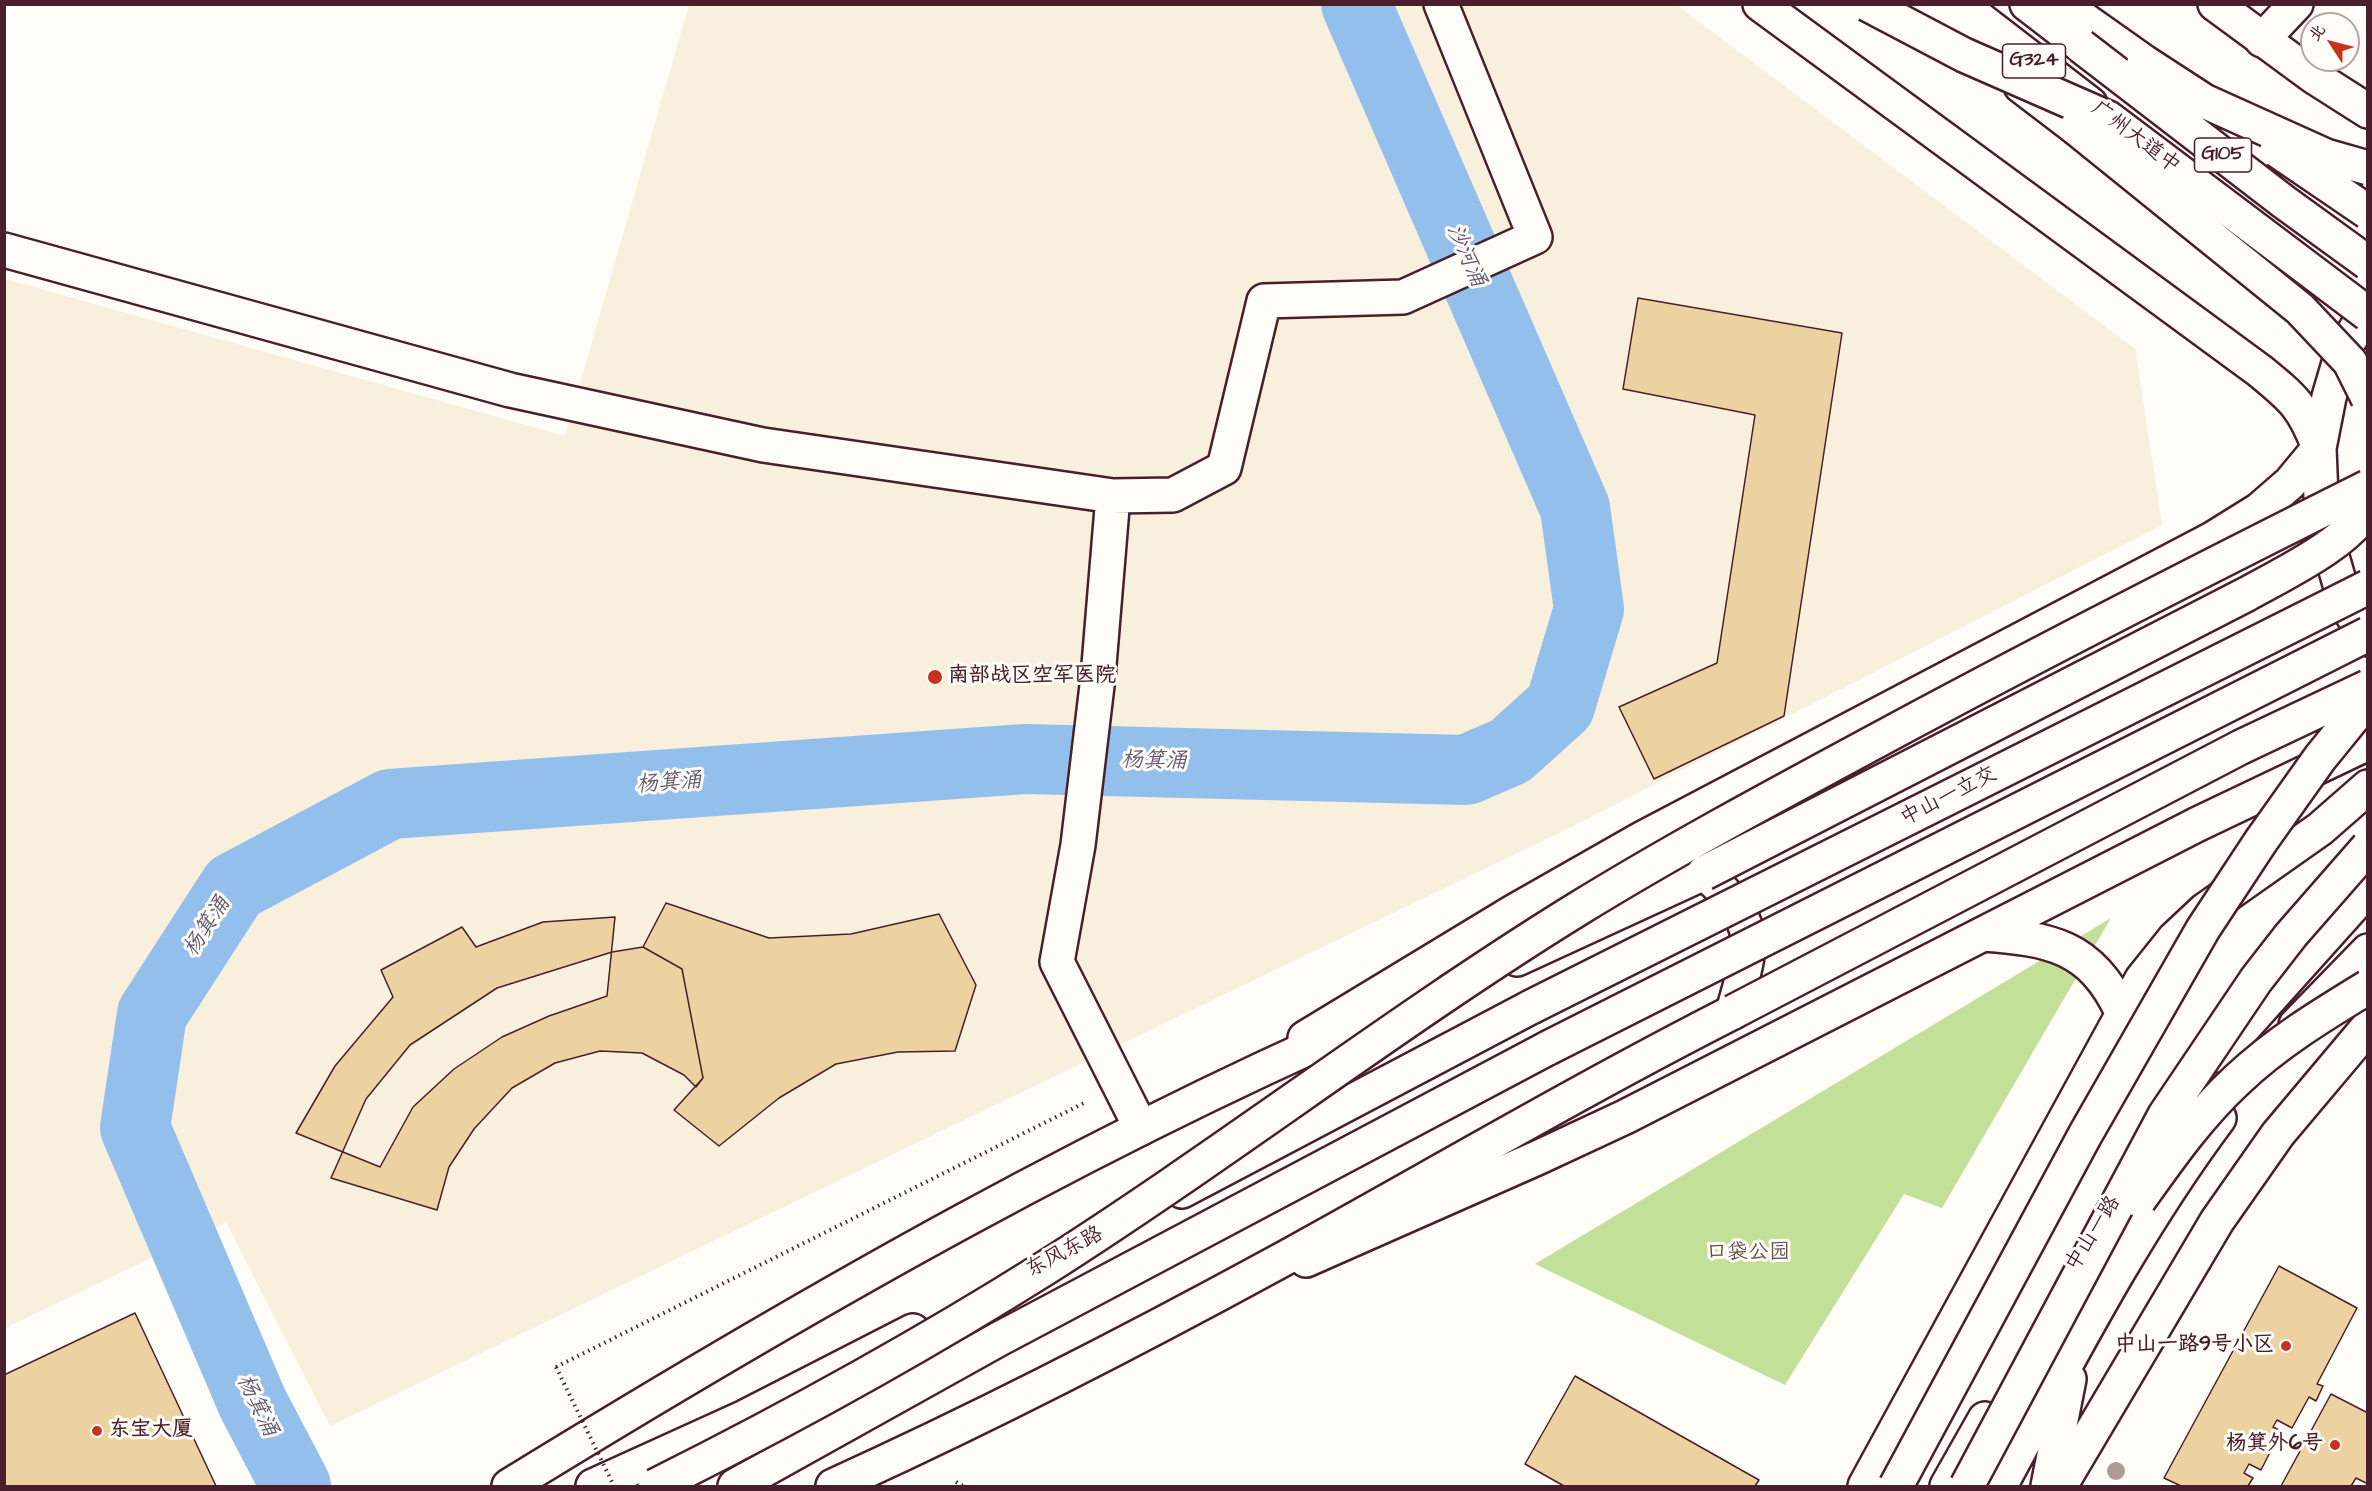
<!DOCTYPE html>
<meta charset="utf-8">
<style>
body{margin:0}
#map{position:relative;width:2372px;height:1491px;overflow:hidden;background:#fdfcf7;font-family:"Architects Daughter","LXGW WenKai TC",sans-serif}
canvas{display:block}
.frame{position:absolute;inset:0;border:6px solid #4a1f2b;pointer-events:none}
.north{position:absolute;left:2300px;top:12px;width:60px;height:60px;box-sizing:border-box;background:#fdfcf7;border:2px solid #b5a4a5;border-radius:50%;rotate:306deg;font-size:16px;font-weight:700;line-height:24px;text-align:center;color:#4a1f2b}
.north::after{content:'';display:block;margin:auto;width:21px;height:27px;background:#c8321e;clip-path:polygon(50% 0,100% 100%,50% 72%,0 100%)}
</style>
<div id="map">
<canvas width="2372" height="1491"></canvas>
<div class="frame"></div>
<div class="north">北</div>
</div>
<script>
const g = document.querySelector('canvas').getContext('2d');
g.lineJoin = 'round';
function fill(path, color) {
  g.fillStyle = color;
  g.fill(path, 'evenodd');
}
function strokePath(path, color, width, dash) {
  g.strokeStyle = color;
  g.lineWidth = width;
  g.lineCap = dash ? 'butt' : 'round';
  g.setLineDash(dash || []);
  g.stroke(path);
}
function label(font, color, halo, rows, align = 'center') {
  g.font = font + ' "Architects Daughter","LXGW WenKai TC",sans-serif';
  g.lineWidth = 6;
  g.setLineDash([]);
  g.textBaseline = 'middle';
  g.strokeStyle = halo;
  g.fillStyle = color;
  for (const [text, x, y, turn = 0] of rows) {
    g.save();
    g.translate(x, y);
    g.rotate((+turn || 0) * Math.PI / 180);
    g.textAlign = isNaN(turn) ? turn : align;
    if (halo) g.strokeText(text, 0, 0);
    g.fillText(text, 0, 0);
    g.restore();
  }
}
fill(new Path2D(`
 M 1675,4 L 2135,349 L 2162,525 L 1567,829 L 330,1426 L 226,1222 L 5,1328 L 5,279 L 565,436 L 689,5 Z`), '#f8efdd');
fill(new Path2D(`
 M 2111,918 L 1942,1208 L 1904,1194 L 1785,1385 L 1535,1264 Z`), '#c2e098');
strokePath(new Path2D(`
 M 296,1486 L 253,1404 L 135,1128 L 152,1014 L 234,887 L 390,804 L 1025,759 L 1466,770 L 1510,751 L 1560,706 L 1589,609 L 1575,508 L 1356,4`), '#92bfec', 70);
const building = new Path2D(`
 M 1638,298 L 1842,333 L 1784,716 L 1654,779 L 1619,707 L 1717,663 L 1755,415 L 1623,389 Z
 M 666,903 L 769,938 L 851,934 L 939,914 L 976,985 L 955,1051 L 898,1052 L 836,1064 L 779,1098 L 719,1146 L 674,1110 L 703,1078 L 682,969 L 643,947 Z
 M 615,917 L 607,996 L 549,1016 L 502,1037 L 454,1069 L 413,1107 L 380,1167 L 296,1133 L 335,1066 L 393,997 L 381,970 L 462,927 L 476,947 L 543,922 Z
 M 643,947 L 682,969 L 703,1078 L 696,1087 L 684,1075 L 642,1053 L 600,1051 L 555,1063 L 512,1088 L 474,1129 L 449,1167 L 437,1210 L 331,1178 L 366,1099 L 410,1045 L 497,988 L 612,952 Z
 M 2279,1266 L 2357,1308 L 2317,1384 L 2323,1386 L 2316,1401 L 2309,1397 L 2292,1428 L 2277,1420 L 2273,1427 L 2281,1431 L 2261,1470 L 2249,1464 L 2244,1473 L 2253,1478 L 2248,1486 L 2181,1486 L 2164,1478 Z
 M 135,1313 L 216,1486 L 4,1486 L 4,1375 Z
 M 1575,1376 L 1759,1480 L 1755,1486 L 1564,1486 L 1525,1464 Z
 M 2331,1394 L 2368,1413 L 2368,1484 L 2356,1478 L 2351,1486 L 2281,1486 Z`);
fill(building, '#ecd2a1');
strokePath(building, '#4a1f2b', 1.5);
const minor = new Path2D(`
 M 2262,40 L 2296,4
 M 4,250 L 510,390 L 763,445 L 1113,496 L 1173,495 L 1224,468 L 1264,301 L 1403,297 L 1535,237 L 1441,4
 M 1113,496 L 1098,677 L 1078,845 L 1057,962 L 1141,1128`);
const tertiary = new Path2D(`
 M 1760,4 L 2260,371 C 2293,398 2304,407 2319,448
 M 2215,4 L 2313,76 L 2368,111
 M 2368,308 L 2342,353 L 2329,397 L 2319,448 L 2322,522 L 2346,605 L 2368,639
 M 1704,873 C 1722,887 1746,915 1748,938 C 1750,958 1738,992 1733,1012
 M 1983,934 C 2049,939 2091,945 2122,1012
 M 1305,1038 L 1513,912 L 1643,838 L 2214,538 L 2259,510 L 2290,483 L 2319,448
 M 1306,1260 L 1537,1158 L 1625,1117 L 2198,824 L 2368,743
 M 1865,1486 L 2142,979 L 2174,939 L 2205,910 L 2320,829 L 2368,787
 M 2060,1486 L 2217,1221 L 2278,1134 L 2368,1027`);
const primary = new Path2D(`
 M 2296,1025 L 2368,951
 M 2219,1055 L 2368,889
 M 1182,1191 L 1531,1007
 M 593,1486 L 745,1417 L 913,1331
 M 735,1486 L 999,1339 L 1548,1048
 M 1947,1486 L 1985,1419
 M 2000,1486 C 2068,1361 2133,1233 2219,1118
 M 2048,1486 L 2069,1379`);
const trunk = new Path2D(`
 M 1915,4 L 1976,51
 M 1960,4 L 2090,104
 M 2027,4 L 2079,44
 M 2062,4 L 2144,62
 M 2021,86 L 2076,128
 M 1517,959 L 1704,873
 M 509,1486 C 807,1303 1113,1127 1436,992
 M 833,1486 C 983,1418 1131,1342 1276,1263 C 1429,1179 1578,1091 1733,1012`);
strokePath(minor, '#4a1f2b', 38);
strokePath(tertiary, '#4a1f2b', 38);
strokePath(primary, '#4a1f2b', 38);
strokePath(trunk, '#4a1f2b', 38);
strokePath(new Path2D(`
 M 556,1367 L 1086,1102
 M 956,1482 L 963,1486`), '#4a1f2b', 4, [1.5, 4.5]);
strokePath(minor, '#fdfcf7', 33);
strokePath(tertiary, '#fdfcf7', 33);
strokePath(primary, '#fdfcf7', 33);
strokePath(trunk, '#fdfcf7', 33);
const primaryBridge = new Path2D(`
 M 1531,1007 L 2368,587
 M 1548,1048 L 2368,634`);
const trunkBridge = new Path2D(`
 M 1867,4 L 1964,55 L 2108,118 L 2368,314
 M 2081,46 L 2284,202 L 2368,263
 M 2144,62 L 2204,101 L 2326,156 L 2368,168
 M 2076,128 L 2300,309 L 2350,362 L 2368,398
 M 2277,150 L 2368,212
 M 1704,873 L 2247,594 C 2279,576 2355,540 2368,505
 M 1733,1012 L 2241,747 L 2368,687
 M 2139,1200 C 2169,1158 2199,1115 2237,1080 C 2276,1043 2322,1015 2368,987
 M 655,1486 C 789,1419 920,1347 1047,1267 C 1226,1153 1395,1022 1576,910 C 1675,849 1778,794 1880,739 C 2041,652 2204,569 2368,487
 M 1896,1486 L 2085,1135 L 2203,929 L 2261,841 L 2320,758 L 2368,699
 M 1967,1486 L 2165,1115 L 2256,980 L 2291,935 L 2368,847`);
strokePath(primaryBridge, '#4a1f2b', 38, []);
strokePath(trunkBridge, '#4a1f2b', 38, []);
strokePath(new Path2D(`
 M 556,1367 L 614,1486`), '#4a1f2b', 4, [1.5, 4.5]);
strokePath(primaryBridge, '#fdfcf7', 33);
strokePath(trunkBridge, '#fdfcf7', 33);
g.fillStyle = '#ab9d96';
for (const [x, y] of [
 [2116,1471]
]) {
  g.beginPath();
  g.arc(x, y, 9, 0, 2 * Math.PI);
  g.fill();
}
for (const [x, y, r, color] of [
 [935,677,8,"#c8321e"],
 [2286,1346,6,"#c8321e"],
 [97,1431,6,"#c8321e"],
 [2335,1445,6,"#c8321e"]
]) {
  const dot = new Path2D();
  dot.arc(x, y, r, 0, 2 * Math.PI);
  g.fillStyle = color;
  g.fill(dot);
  strokePath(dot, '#fdfcf7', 2);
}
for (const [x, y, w] of [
 [2034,61,63],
 [2223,155,57]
]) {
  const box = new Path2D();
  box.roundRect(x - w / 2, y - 17, w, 34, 4.5);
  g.fillStyle = '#fdfcf7';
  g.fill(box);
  strokePath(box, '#4a1f2b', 1.5);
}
label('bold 20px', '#4a1f2b', null, [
 ["G324",2034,61],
 ["G105",2223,155]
]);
label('21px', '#4a1f2b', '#fdfcf7', [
 ["广州大道中",2135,138,37],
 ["中山一立交",1949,797,-27],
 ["中山一路",2094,1234,-58],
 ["东风东路",1065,1253,-28]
]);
label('bold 21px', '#4a1f2b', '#fdfcf7', [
 ["南部战区空军医院",948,677],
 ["中山一路9号小区",2274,1346,"right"],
 ["东宝大厦",109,1431],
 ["杨箕外6号",2323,1445,"right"]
], 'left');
label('21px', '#684f46', '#fdfcf7', [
 ["口袋公园",1748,1254]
]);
label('italic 22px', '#63576f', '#fdfcf7', [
 ["沙河涌",1465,256,66],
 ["杨箕涌",1154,762,1],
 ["杨箕涌",669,784,-4],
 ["杨箕涌",208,927,-57],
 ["杨箕涌",256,1406,64]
]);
</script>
